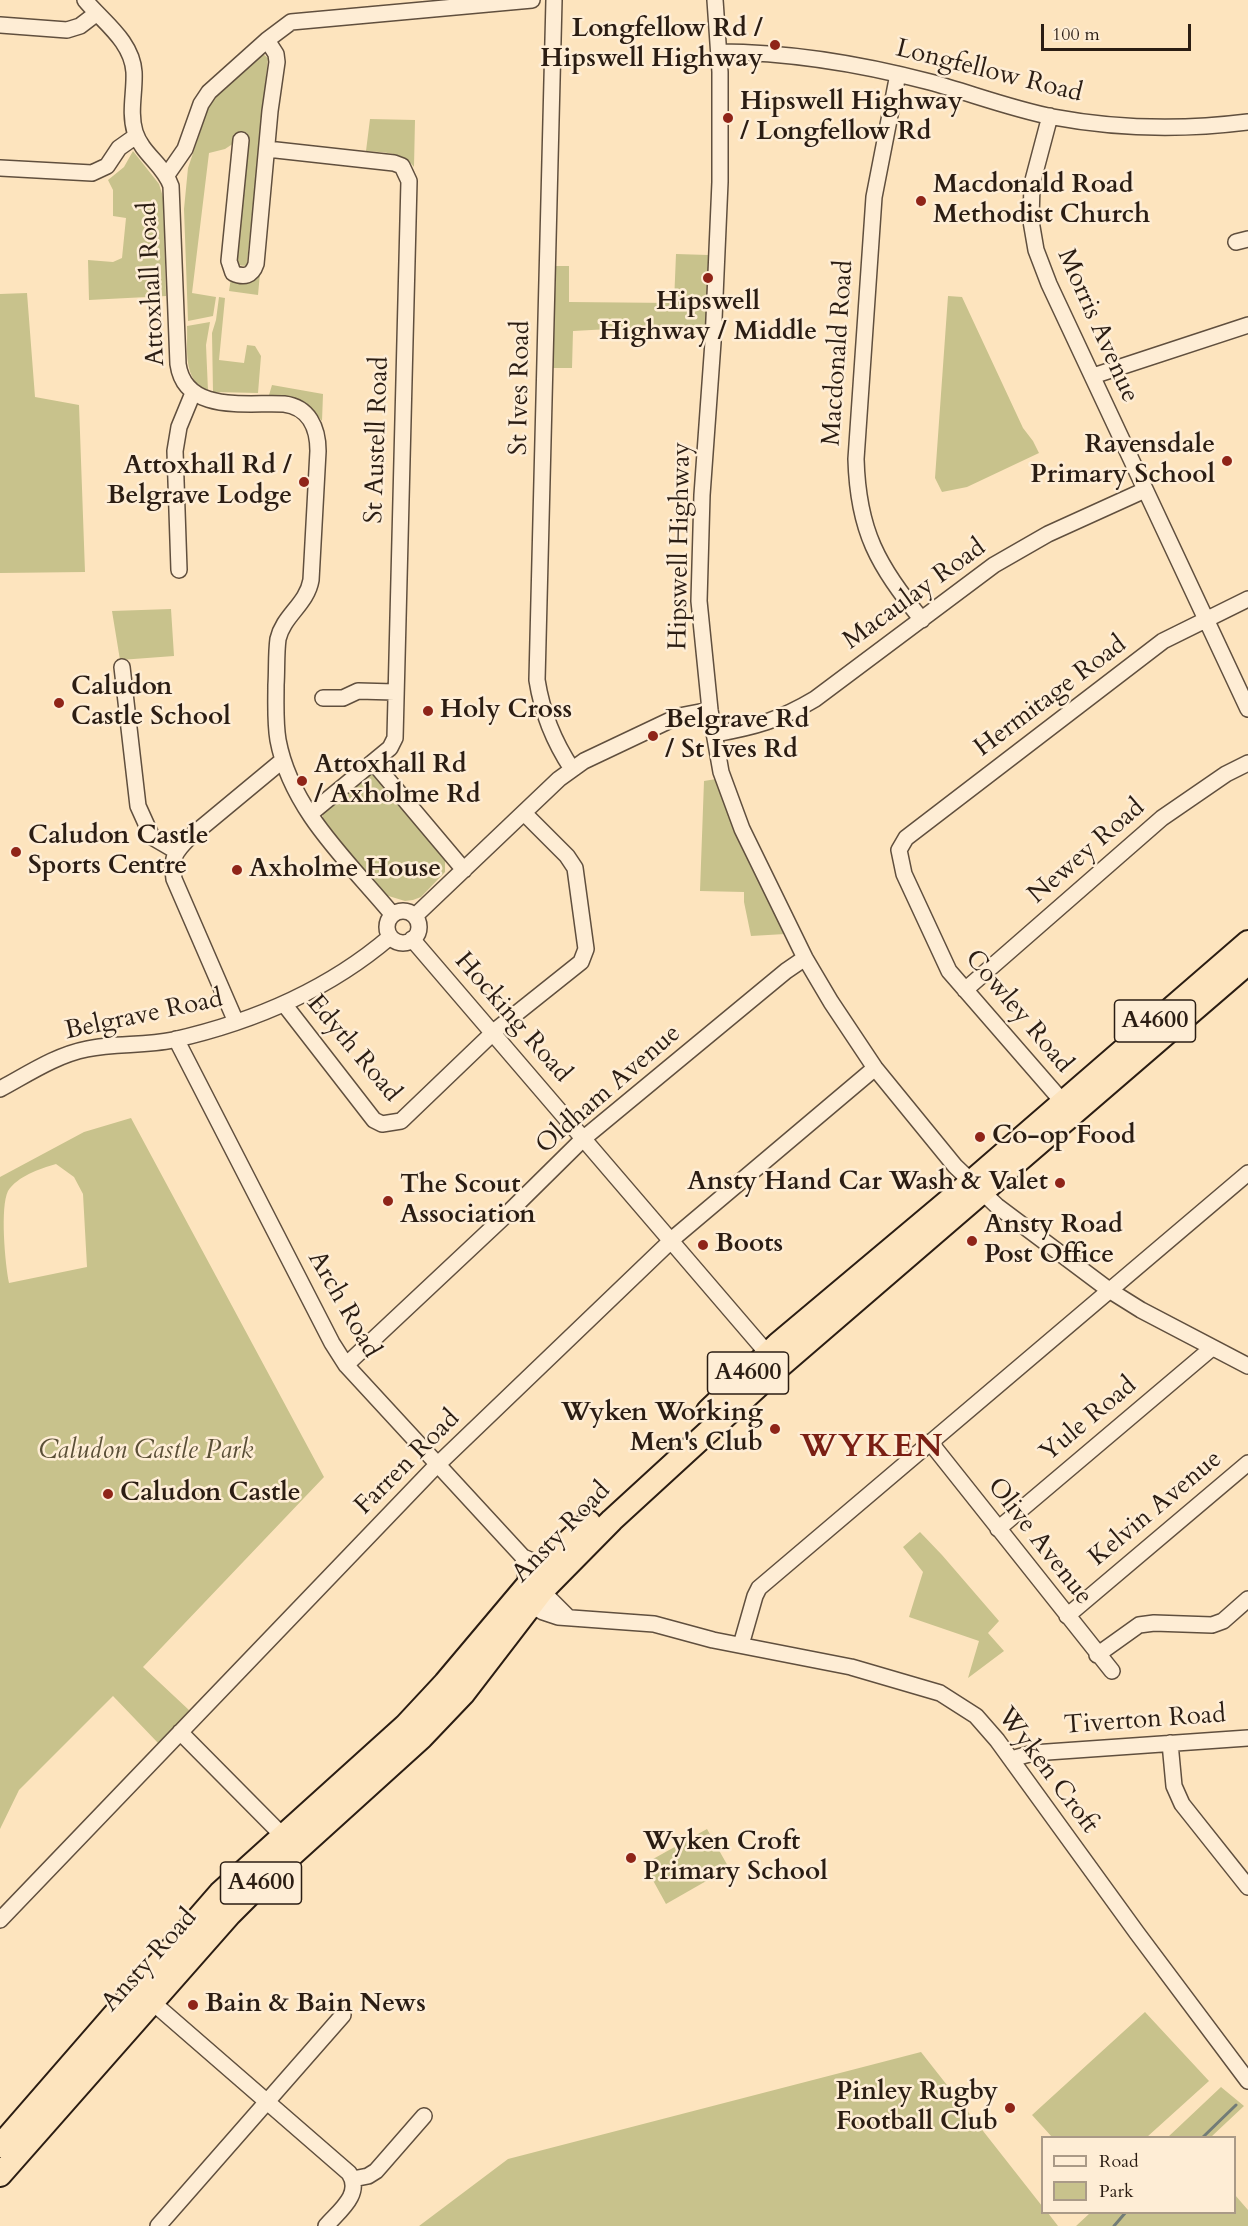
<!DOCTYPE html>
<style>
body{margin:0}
#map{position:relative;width:1248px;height:2226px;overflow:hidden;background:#fde4be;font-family:Cardo,serif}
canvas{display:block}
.legend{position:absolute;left:1041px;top:2136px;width:195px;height:78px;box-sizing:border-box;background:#feedd5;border:2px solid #aa9a87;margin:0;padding:8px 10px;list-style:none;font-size:18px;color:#2b1d13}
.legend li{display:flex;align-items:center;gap:12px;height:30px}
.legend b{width:30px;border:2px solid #aa9a87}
.scale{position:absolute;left:1041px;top:24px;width:150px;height:27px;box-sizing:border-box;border:3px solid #2b1d13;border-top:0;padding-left:8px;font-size:18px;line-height:21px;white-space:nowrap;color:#2b1d13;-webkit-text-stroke:4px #feedd5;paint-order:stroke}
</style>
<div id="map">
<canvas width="1248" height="2226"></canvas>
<ul class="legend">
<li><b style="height:8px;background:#feedd5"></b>Road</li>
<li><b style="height:16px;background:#c8c28c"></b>Park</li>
</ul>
<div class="scale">100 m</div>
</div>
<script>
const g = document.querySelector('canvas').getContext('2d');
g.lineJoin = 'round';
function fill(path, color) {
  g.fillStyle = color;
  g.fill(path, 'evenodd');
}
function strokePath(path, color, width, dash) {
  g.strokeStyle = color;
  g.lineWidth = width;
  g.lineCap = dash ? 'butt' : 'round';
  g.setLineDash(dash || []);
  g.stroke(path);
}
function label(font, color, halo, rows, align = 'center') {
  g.font = font + ' Cardo,serif';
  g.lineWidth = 5;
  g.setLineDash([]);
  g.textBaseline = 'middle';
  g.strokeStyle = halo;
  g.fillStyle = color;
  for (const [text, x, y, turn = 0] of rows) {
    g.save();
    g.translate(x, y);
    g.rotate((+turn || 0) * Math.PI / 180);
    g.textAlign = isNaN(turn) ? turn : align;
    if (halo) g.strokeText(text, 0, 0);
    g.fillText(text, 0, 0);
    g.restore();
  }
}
fill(new Path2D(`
 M 263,54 L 268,58 L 247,263 L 246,266 L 237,265 L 236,263 L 247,133 L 244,133 L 243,137 L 225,149 L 209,153 L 192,293 L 216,297 L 213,316 L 188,321 L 184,209 L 188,168 L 209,106 L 225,86 Z
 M 370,119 L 415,120 L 414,167 C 403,151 384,153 366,151 Z
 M 133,151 L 159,184 L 163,197 L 166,296 L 89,300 L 88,260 L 113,262 L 122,258 L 126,218 L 113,216 L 113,190 L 108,180 L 124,167 Z
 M 676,254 L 708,255 L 707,328 L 628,328 L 573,331 L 572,368 L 552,368 L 556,266 L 569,266 L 569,302 L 674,303 Z
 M 260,273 L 258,295 L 229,291 L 231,278 L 257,276 Z
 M 27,293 L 35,397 L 79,405 L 85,572 L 0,573 L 0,294 Z
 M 948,296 L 962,297 L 1023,428 L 1033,441 L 1039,453 L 967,487 L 942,492 L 935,478 Z
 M 219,297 L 225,298 L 219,360 L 244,363 L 247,345 L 255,346 L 261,356 L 258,393 L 213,392 L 212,333 L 216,320 Z
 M 210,322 L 206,345 L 208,391 C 182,380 188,349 187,326 Z
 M 272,385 L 323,394 L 322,421 C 309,403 292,394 269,395 Z
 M 171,609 L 174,656 L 120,660 L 112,611 Z
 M 368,774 L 378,776 L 445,857 L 445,872 L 421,897 L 413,900 L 405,901 L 382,894 L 323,820 L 323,812 Z
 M 716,779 L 734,828 L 785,934 L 751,936 L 744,902 L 744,892 L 700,891 L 704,781 Z
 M 131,1118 L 324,1477 L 143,1667 L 190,1711 L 158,1743 L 113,1696 L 19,1790 L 0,1829 L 0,1177 L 84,1132 ZM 56,1164 L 74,1177 L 83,1194 L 87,1267 L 9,1283 C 5,1263 0,1207 8,1191 C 18,1176 39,1169 56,1164 Z
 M 920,1532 L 942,1555 L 999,1621 L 988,1633 L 1004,1651 L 968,1678 L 979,1641 L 909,1617 L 923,1572 L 903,1547 Z
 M 707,1829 L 729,1868 L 666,1904 L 644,1864 Z
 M 1145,2012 L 1209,2081 L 1147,2137 L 1052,2137 L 1032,2115 Z
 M 921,2052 L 1042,2206 L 1042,2212 L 1048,2213 L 1058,2226 L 419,2226 L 508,2159 Z
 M 1221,2087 L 1244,2106 L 1211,2137 L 1168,2137 Z
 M 1235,2195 L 1248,2210 L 1248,2226 L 1076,2226 L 1090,2213 L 1234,2212 Z`), '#c8c28c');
strokePath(new Path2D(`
 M 1202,2138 L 1236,2105
 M 1114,2226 L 1126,2212`), '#727c77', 3);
const minor = new Path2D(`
 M 85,0 C 103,22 132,41 134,72 C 135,92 129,112 135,132 C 142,154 164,165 171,186 L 178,364 C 185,414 247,402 284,404 C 309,407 318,428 318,451 L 311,580 C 307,604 283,616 278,639 C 276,654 277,670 276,685 C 276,704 275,722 278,740 C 291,810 348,861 392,914
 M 554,0 L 537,680 C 542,712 554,742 572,769
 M 715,0 L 720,72 L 720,182 L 713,342 L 702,495 L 699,601 L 710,710 L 721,772 L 742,829 L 805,958 L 831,1002 L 875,1068 L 955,1166 L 997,1206 L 1109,1290 L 1141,1310 L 1248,1366
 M 0,25 L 67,30 L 80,26 L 97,13
 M 719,52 C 790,52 861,64 930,82 C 970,93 1012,109 1053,117 C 1117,129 1184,130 1248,122
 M 898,74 L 874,197 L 856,459 C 858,532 878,565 922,620
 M 1050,116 L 1032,184 L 1031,221 L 1036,250 L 1049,284 L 1248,709
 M 241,140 L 229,261 L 233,273 C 244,278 252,276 256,264 L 270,111 L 277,62 L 276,54 L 267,40
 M 267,149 L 394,163 L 402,166 L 409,181 L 395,738 L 390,748 L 310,814
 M 0,168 L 92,173 L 107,166 L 119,148 L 136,136
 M 167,175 L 185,149 L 201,104 L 209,92 L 267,40 L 291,22 L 532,0
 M 1236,242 L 1248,239
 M 1093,376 L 1248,325
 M 179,570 L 175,451 L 179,427 L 193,393
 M 122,667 L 138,806 L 152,837 L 176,851
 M 323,698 L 343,698 L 358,691 L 395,692
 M 715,734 C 755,727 780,720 815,699 L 994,565 L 1048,534 L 1145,490
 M 373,762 L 464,870
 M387 927a16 16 0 1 1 32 0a16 16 0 1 1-32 0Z
 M 415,916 L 559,779 L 584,761 L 679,716 L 710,710
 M 412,939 L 762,1347
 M 965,990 L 1162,818 L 1226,774 L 1248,763
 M 284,1004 L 374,1120 L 382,1124 L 401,1121 L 497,1029 L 581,962 L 586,949 L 575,868 L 567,856 L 524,813
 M 236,1022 L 174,879 C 171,858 174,853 189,838 L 283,760
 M 176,1039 L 332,1343 L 346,1365 L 523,1557 L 530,1560 L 542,1591 L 567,1616
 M 0,1089 C 28,1074 56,1055 87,1049 C 115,1043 145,1046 173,1040 C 253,1022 328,990 390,937
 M 1062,1101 L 949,971 L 904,874 L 899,850 L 906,838 L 1163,641 L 1248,599
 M 346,1365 L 506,1215 L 584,1138 L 786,971 L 805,958
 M 930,1442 L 1112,1671
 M 998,1529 L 1212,1348
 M 523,1557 L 528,1594 L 536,1608 L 543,1612 L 558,1617 L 654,1624 L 713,1640 L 851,1667 L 940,1693 L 976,1716 L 997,1740 L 1137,1933 L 1248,2081
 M 1067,1616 L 1248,1463
 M 741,1645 L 755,1596 L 759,1588 L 1248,1173
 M 1097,1655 L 1139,1625 L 1154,1623 L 1212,1625 L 1223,1621 L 1248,1599
 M 180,1732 L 289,1842
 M 1170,1743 L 1174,1786 L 1182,1804 L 1248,1887
 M 1011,1759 L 1033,1753 L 1248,1738
 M 0,1920 L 433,1469 L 676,1236 L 875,1068
 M 151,2001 L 349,2173 C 363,2194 339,2211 326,2226
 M 353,2179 L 368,2176 L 376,2171 L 424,2116
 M 158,2226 L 343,2015`);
const highway = new Path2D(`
 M 708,1411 L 778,1344 L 971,1182 L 1248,942
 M 0,2146 L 220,1893 L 405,1726 L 445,1683 L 536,1575 L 562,1547 L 589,1522
 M 0,2175 L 230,1914 L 264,1880 L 422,1737 L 463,1694 L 542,1591 L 612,1520 L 779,1367 L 1248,963`);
strokePath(minor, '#604f3e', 18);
strokePath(highway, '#2b1d13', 26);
strokePath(minor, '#feedd5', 15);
strokePath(highway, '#fde4be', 22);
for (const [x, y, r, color] of [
 [775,45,6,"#8f2418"],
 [728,118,6,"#8f2418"],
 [921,201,6,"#8f2418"],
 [708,278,6,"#8f2418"],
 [1227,461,6,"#8f2418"],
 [304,482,6,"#8f2418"],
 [59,703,6,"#8f2418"],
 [428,711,6,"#8f2418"],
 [653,736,6,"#8f2418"],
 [302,781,6,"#8f2418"],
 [16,852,6,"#8f2418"],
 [237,870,6,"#8f2418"],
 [980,1137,6,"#8f2418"],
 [1060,1183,6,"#8f2418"],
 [388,1201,6,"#8f2418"],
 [972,1241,6,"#8f2418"],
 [703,1245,6,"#8f2418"],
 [775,1429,6,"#8f2418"],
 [108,1494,6,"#8f2418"],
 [631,1858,6,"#8f2418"],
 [193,2005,6,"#8f2418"],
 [1010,2108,6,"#8f2418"]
]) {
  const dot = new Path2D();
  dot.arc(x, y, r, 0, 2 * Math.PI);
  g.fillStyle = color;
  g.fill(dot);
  strokePath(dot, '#feedd5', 2);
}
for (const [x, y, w] of [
 [1155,1021,81],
 [748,1373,81],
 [261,1883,81]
]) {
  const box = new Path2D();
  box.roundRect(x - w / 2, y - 21, w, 42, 4.5);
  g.fillStyle = '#feedd5';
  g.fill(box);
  strokePath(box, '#2b1d13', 1.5);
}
label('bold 24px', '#2b1d13', null, [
 ["A4600",1155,1021],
 ["A4600",748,1373],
 ["A4600",261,1883]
]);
label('bold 26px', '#2b1d13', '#feedd5', [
 ["Longfellow Rd /",763,30,"right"],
 ["Hipswell Highway",763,60,"right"],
 ["Hipswell Highway",740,103],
 ["/ Longfellow Rd",740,133],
 ["Macdonald Road",933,186],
 ["Methodist Church",933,216],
 ["Hipswell",708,303,"center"],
 ["Highway / Middle",708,333,"center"],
 ["Ravensdale",1215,446,"right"],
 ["Primary School",1215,476,"right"],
 ["Attoxhall Rd /",292,467,"right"],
 ["Belgrave Lodge",292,497,"right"],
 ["Caludon",71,688],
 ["Castle School",71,718],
 ["Holy Cross",440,711],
 ["Belgrave Rd",665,721],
 ["/ St Ives Rd",665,751],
 ["Attoxhall Rd",314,766],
 ["/ Axholme Rd",314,796],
 ["Caludon Castle",28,837],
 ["Sports Centre",28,867],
 ["Axholme House",249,870],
 ["Co-op Food",992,1137],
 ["Ansty Hand Car Wash & Valet",1048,1183,"right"],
 ["The Scout",400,1186],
 ["Association",400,1216],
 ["Ansty Road",984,1226],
 ["Post Office",984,1256],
 ["Boots",715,1245],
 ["Wyken Working",763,1414,"right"],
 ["Men's Club",763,1444,"right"],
 ["Caludon Castle",120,1494],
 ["Wyken Croft",643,1843],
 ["Primary School",643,1873],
 ["Bain & Bain News",205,2005],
 ["Pinley Rugby",998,2093,"right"],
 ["Football Club",998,2123,"right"]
], 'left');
label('26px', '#2b1d13', '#feedd5', [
 ["Longfellow Road",989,72,14],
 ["Attoxhall Road",153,284,-93],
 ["Morris Avenue",1097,326,66],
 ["Macdonald Road",839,353,-86],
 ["St Ives Road",521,388,-89],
 ["St Austell Road",378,440,-88],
 ["Hipswell Highway",681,546,-89],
 ["Macaulay Road",915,595,-36],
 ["Hermitage Road",1051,697,-37],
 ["Newey Road",1087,852,-41],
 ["Cowley Road",1018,1012,50],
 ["Belgrave Road",144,1016,-12],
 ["Hocking Road",512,1018,49],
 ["Edyth Road",353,1049,50],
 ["Oldham Avenue",609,1090,-41],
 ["Arch Road",343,1305,60],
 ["Yule Road",1089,1420,-40],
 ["Farren Road",408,1463,-45],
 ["Kelvin Avenue",1156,1509,-40],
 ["Ansty Road",562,1533,-46],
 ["Olive Avenue",1039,1542,52],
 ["Tiverton Road",1145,1721,-4],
 ["Wyken Croft",1047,1771,53],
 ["Ansty Road",150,1961,-48]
]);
label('italic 26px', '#5a4f37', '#feedd5', [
 ["Caludon Castle Park",146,1452]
]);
g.letterSpacing = '1.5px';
label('bold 32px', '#7a1f14', '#feedd5', [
 ["WYKEN",872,1449]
]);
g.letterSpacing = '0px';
</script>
